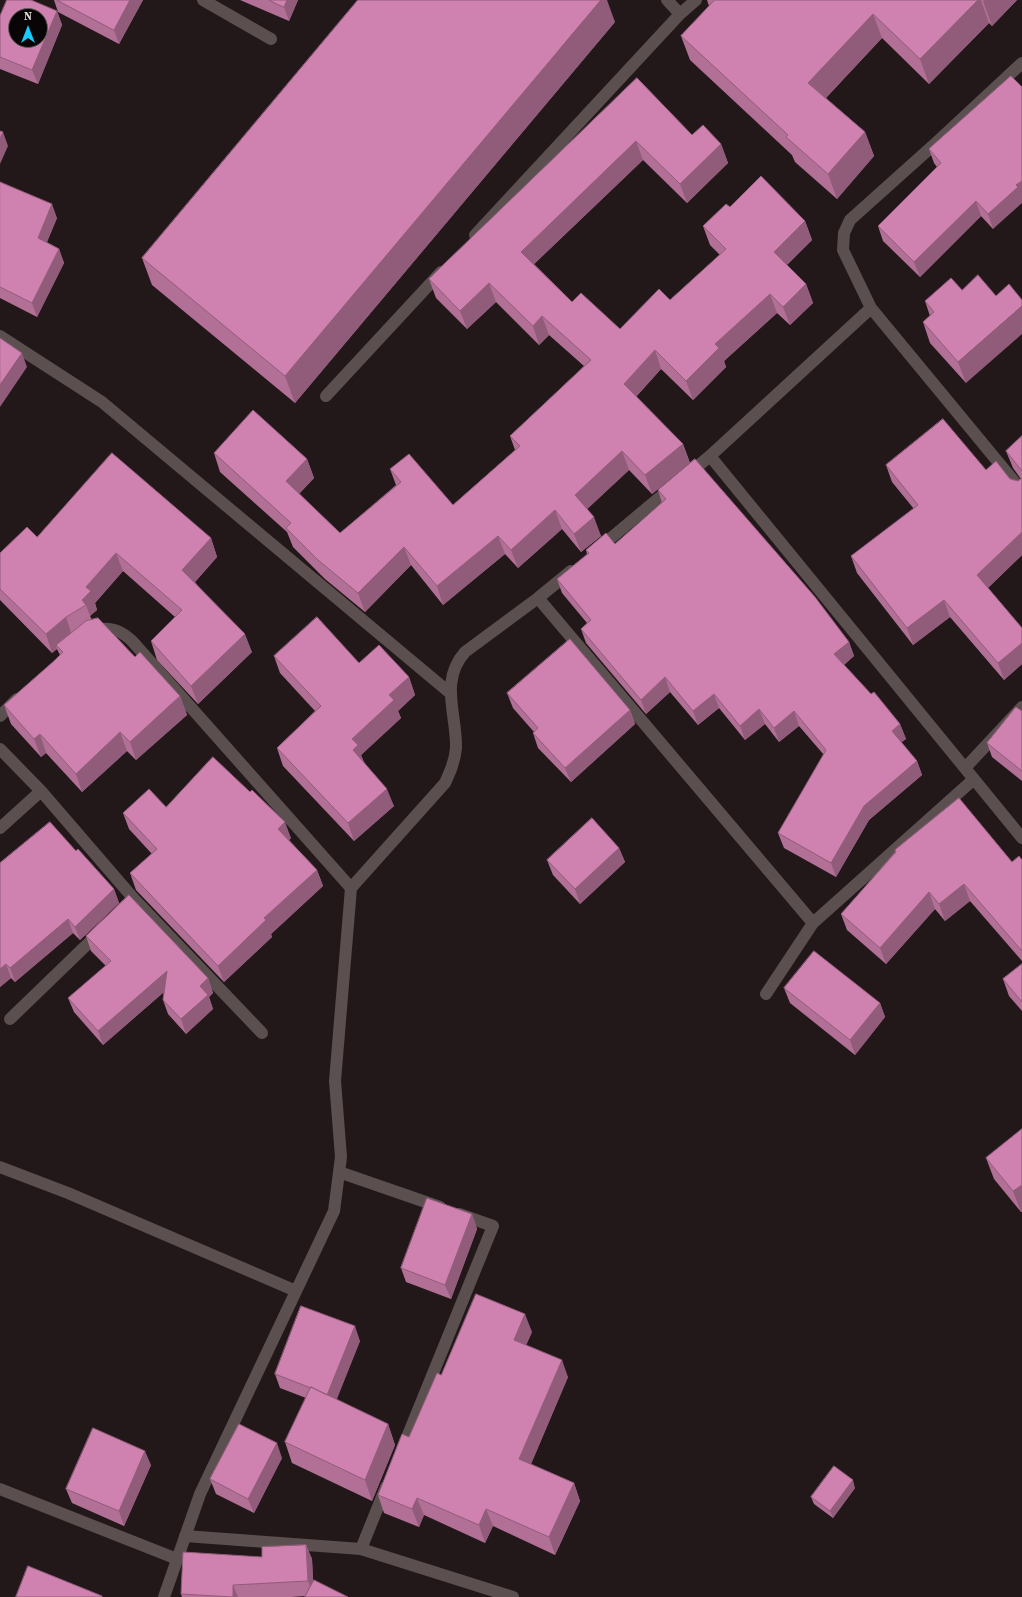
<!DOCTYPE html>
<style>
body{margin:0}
#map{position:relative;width:1022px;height:1597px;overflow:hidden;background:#231819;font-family:"Source Serif 4",serif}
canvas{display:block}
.north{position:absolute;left:8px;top:8px;width:40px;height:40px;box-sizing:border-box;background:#090506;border:1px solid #605b5b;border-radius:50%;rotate:0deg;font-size:11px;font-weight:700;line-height:16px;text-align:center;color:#e3dbdb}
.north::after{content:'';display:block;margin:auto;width:14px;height:18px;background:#18cafc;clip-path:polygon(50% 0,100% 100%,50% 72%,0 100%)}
</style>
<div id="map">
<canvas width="1022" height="1597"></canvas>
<div class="north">N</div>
</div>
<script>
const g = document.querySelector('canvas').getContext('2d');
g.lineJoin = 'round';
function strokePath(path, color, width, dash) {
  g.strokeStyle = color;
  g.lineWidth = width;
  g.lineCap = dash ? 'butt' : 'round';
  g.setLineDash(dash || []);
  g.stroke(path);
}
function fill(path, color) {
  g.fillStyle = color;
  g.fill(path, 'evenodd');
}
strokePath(new Path2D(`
 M 203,0 L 271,39
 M 667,0 L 680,14 L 696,0
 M 475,235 L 680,14
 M 871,308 L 1022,491
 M 0,336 L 102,402 L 450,693
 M 326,396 L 441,272
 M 710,456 L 1022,838
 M 687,475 L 710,456 L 871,308 L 843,250 L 844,233 L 850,220 L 937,142 L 1022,63
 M 599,548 L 672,487
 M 538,598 L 813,923 L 974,779
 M 93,631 C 110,625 122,631 133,642 L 351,888
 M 0,716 L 17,699
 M 0,749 L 41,791 L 134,899 L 262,1033
 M 965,768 L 1022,707
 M 0,828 L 41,791
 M 766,994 L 813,923
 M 10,1019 L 100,932
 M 0,1167 L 68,1193 L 296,1291
 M 339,1172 L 440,1207
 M 401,1452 L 493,1226 L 459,1214
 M 0,1489 L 177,1559
 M 185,1536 L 361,1549 L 513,1597
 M 361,1549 L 386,1487
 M 164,1597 L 200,1494 L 334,1211 L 341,1157 L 335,1081 L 351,888 L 445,783 C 450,772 455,761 456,748 C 457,715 439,681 465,652 L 538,598 L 571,571`), '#5c4f50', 12);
fill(new Path2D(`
 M 54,0 L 143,0 L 119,44 L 58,12 Z
 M 240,0 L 298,0 L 289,21 Z
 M 707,0 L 1017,0 L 992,26 L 989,23 L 929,84 L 882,38 L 826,98 L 865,132 L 874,156 L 837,199 L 795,162 L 792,155 L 690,60 L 681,36 L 709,6 Z
 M 57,11 L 62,25 L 38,84 L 0,69 L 0,16 Z
 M 615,22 L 295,403 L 152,285 L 142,258 Z
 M 1011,76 L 993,229 L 981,216 L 920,277 L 883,241 L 878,226 L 937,167 L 934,163 L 929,149 Z
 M 637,78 L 692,135 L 721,144 L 728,163 L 687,203 L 643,160 L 534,264 L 572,302 L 620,329 L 670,300 L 720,255 L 710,245 L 703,226 L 730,207 L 805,221 L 812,240 L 787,265 L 806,284 L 813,303 L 790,325 L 777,313 L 724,361 L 726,367 L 693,400 L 661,369 L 636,397 L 683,444 L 690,463 L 652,494 L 629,470 L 587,509 L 601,536 L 581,552 L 562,529 L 518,568 L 505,554 L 443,605 L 411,565 L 365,612 L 325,579 L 293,547 L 287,532 L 220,472 L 214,453 L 307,459 L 314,478 L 299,494 L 340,533 L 396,485 L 390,469 L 453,505 L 515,450 L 510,436 L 584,366 L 549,335 L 539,345 L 496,302 L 467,329 L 436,298 L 429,279 Z
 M 0,182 L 57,218 L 47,242 L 59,249 L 64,263 L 37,317 L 0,298 Z
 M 962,290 L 966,383 L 930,343 L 923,322 L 930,316 L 925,301 Z
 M 1022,436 L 1022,555 L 988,588 L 1022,628 L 1022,664 L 1004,680 L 950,617 L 913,645 L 857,573 L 851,556 L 914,509 L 892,482 L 886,465 L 986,470 L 1018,481 L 1021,479 L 1013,468 L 1006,451 Z
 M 658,490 L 849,642 L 854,656 L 844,665 L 871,694 L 900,724 L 906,739 L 901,742 L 917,761 L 922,775 L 869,820 L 836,877 L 784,848 L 778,833 L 824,755 L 799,726 L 779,742 L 765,724 L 745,740 L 719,708 L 698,725 L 670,692 L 646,714 L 586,643 L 581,629 L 587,623 L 562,593 L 557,579 L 587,554 L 586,550 L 615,544 L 662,503 Z
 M 37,537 L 211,538 L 217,557 L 195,582 L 252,652 L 198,704 L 157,660 L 151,641 L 175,617 L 123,571 L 95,603 L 97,610 L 90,616 L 92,620 L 180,696 L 187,715 L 136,760 L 127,751 L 82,792 L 46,753 L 41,757 L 11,724 L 4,705 L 54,661 L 60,655 L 57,649 L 52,653 L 0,600 L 0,553 Z
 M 274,656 L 359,663 L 409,677 L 415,695 L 398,711 L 401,718 L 361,755 L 364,762 L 394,806 L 354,841 L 283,766 L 277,748 L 315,711 L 280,673 Z
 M 507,693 L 630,710 L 635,724 L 571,782 L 538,748 L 533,733 L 534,732 L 513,708 Z
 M 1022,711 L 1022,781 L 992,757 L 987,743 Z
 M 166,807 L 291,838 L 289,840 L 317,870 L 323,886 L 271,934 L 272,937 L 224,982 L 136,890 L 130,873 L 152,854 L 129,829 L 123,813 Z
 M 619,848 L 625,862 L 580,904 L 553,875 L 547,860 Z
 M 895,850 L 1012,862 L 1022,860 L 1022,961 L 970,901 L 945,921 L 935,909 L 886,964 L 847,930 L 841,914 L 895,852 Z
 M 76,851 L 114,889 L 119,903 L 80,940 L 73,933 L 15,982 L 11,978 L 0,987 L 0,863 Z
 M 86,936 L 208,978 L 213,993 L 209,997 L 213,1009 L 186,1034 L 168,1014 L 163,1000 L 164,992 L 103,1045 L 74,1012 L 68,998 L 106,966 L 91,951 Z
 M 1022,964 L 1022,1011 L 1009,996 L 1003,979 Z
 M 784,988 L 880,1003 L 885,1017 L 855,1055 L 790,1003 Z
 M 1022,1129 L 1022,1212 L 1021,1212 L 994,1179 L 986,1158 Z
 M 472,1214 L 477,1229 L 451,1299 L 406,1282 L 401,1268 Z
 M 532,1332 L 526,1345 L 568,1377 L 531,1464 L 574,1483 L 580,1501 L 555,1555 L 493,1526 L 485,1543 L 424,1515 L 419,1527 L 384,1513 L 378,1495 L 409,1437 L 441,1375 Z
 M 360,1341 L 336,1400 L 388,1424 L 395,1445 L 372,1501 L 292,1463 L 285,1442 L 306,1398 L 280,1388 L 275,1374 Z
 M 282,1458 L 254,1513 L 216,1494 L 210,1479 Z
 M 151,1465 L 124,1526 L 72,1503 L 66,1489 Z
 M 855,1488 L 833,1518 L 814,1504 L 811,1497 Z
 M 306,1545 L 312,1559 L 313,1582 L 306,1596 L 291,1597 L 182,1597 L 181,1594 L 262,1557 Z`), '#b27096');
fill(new Path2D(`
 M 130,0 L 143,0 L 119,44 L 114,30 Z
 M 287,0 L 298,0 L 289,21 L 284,7 Z
 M 601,0 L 607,0 L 615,22 L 295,403 L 285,376 Z
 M 978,0 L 981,0 L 989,23 L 929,84 L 920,59 Z
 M 984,0 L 1017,0 L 992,26 L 983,1 Z
 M 57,11 L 62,25 L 38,84 L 32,70 Z
 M 873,14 L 882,38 L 817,107 L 808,83 Z
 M 3,132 L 8,146 L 0,164 L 0,139 Z
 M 865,132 L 874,156 L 837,199 L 828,174 Z
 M 636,141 L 643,160 L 528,270 L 521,252 Z
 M 721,144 L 728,163 L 687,203 L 680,184 Z
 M 1022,181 L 1022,203 L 993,229 L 988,214 L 1016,185 Z
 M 976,201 L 981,216 L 920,277 L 914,262 Z
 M 52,204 L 57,218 L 43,251 L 38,238 Z
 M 805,221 L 812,240 L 780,271 L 774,252 Z
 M 59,249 L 64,263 L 37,317 L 32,303 Z
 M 489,283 L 496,302 L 467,329 L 460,311 Z
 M 806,284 L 813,303 L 790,325 L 783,307 Z
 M 770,294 L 777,313 L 724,361 L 726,367 L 693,400 L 686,381 L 715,344 Z
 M 1022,306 L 1022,334 L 966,383 L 958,362 Z
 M 542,316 L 549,335 L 539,345 L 533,326 Z
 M 655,350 L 661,369 L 630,403 L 624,384 Z
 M 22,353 L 27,367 L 0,407 L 0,385 Z
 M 683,444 L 690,463 L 652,494 L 645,475 Z
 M 622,451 L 629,470 L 582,514 L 575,495 Z
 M 307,459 L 314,478 L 293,500 L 286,481 Z
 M 555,510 L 562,529 L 518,568 L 511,550 Z
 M 594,517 L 601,536 L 581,552 L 574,534 Z
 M 1022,532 L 1022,555 L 983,592 L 977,575 Z
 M 498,536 L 505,554 L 443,605 L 437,586 Z
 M 211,538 L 217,557 L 189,589 L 182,570 Z
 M 404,547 L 411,565 L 365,612 L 358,593 Z
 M 116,553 L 123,571 L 95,603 L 97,610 L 90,616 L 86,605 L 82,600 L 86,587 Z
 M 944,600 L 950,617 L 913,645 L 907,628 Z
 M 66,617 L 72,636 L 56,645 L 57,649 L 52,653 L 46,634 Z
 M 245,634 L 252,652 L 198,704 L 191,686 Z
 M 849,642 L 854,656 L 839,668 L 834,654 Z
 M 1022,643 L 1022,664 L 1004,680 L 998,663 Z
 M 409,677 L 415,695 L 398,711 L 401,718 L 361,755 L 364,763 L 353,750 L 352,739 L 389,695 Z
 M 665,677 L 670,692 L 646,714 L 641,700 Z
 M 714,694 L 719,708 L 698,725 L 693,711 Z
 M 180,696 L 187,715 L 136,760 L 130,742 Z
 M 759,709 L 765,724 L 745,740 L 740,726 Z
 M 630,710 L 635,724 L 571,782 L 565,768 Z
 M 794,711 L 799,726 L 779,742 L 774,728 Z
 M 900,724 L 906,739 L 897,746 L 892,731 Z
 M 120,732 L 127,751 L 82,792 L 76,774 Z
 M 40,734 L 46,753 L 41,757 L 34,739 Z
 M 917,761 L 922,775 L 869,820 L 836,877 L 831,863 L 864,806 Z
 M 387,789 L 394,806 L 354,841 L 348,823 Z
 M 285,822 L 291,838 L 284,845 L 278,829 Z
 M 619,848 L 625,862 L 580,904 L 575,889 Z
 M 317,870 L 323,886 L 271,934 L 272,937 L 224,982 L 218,966 L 264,918 Z
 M 964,884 L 970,901 L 945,921 L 939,904 Z
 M 114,889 L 119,903 L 80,940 L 75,927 Z
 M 929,892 L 935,909 L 886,964 L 880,948 Z
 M 68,919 L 73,933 L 15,982 L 10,968 Z
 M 6,964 L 11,978 L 0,987 L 0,969 Z
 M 167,971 L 172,985 L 103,1045 L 98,1031 Z
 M 208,978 L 213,993 L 209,997 L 213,1009 L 186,1034 L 181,1019 L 200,986 Z
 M 880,1003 L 885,1017 L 855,1055 L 850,1040 Z
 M 1022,1185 L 1022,1212 L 1021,1212 L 1013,1191 Z
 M 472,1214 L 477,1229 L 451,1299 L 445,1285 Z
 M 525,1314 L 532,1332 L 521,1357 L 514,1340 Z
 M 355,1326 L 360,1341 L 333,1409 L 327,1395 Z
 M 562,1360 L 568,1377 L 526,1476 L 519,1459 Z
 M 388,1424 L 395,1445 L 372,1501 L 365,1480 Z
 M 277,1443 L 282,1458 L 254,1513 L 248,1499 Z
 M 145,1451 L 151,1465 L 124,1526 L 119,1511 Z
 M 853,1480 L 855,1488 L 833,1518 L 830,1511 Z
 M 574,1483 L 580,1501 L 555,1555 L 549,1537 Z
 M 417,1498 L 424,1515 L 419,1527 L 412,1509 Z
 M 486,1509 L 493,1526 L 485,1543 L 479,1525 Z
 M 306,1545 L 312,1559 L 314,1596 L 308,1581 Z
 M 233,1585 L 238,1597 L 233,1597 Z`), '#915b7a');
const building = new Path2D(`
 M 7,0 L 31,0 L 57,11 L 32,70 L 0,57 L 0,16 ZM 16,16 L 40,16 L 40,40 L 16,40 Z
 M 57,0 L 130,0 L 114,30 Z
 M 269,0 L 287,0 L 284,7 Z
 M 358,0 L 601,0 L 285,376 L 142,258 Z
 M 715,0 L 978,0 L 920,59 L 873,14 L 808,83 L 865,132 L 828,174 L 786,137 L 788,135 L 681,36 Z
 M 1011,76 L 1022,87 L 1022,181 L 1016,185 L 1018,187 L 988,214 L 976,201 L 914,262 L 878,226 L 941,163 L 929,149 Z
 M 637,78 L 692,135 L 703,125 L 721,144 L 680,184 L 636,141 L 521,252 L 572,302 L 581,293 L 620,329 L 659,289 L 670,300 L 726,249 L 703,226 L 726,204 L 730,207 L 761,176 L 805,221 L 774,252 L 806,284 L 783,307 L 770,294 L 715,344 L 719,348 L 686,381 L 655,350 L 624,384 L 683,444 L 645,475 L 622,451 L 575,495 L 594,517 L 574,534 L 555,510 L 511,550 L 498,536 L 437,586 L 404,547 L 358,593 L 318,560 L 286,528 L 291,523 L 214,453 L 253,410 L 307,459 L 286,481 L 340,533 L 401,482 L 390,469 L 409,454 L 453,505 L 520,446 L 510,436 L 591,360 L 542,316 L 533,326 L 489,283 L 460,311 L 429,279 Z
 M 0,131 L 3,132 L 0,139 Z
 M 0,182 L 52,204 L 38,238 L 59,249 L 32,303 L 0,287 Z
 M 978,275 L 996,296 L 1009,284 L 1022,300 L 1022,306 L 958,362 L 923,322 L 934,312 L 925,301 L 951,278 L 962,290 Z
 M 0,338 L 22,353 L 0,385 Z
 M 943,419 L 986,470 L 996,461 L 1010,479 L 1018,481 L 1022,478 L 1022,532 L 977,575 L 1022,628 L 1022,643 L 998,663 L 944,600 L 907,628 L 851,556 L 918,505 L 886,465 Z
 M 1022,436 L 1022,471 L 1006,451 Z
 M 112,453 L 211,538 L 182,570 L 245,634 L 191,686 L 151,641 L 182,610 L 116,553 L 86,587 L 91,591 L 82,600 L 86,605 L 66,617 L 46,634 L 0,589 L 0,553 L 27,527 L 37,537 Z
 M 695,459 L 815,597 L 849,642 L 834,654 L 871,694 L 874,692 L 900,724 L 892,731 L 917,761 L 864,806 L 831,863 L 778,833 L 826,750 L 794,711 L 774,728 L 759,709 L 740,726 L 714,694 L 693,711 L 665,677 L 641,700 L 581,629 L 591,620 L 557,579 L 589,553 L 586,550 L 606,533 L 615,544 L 666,499 L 658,490 Z
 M 317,617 L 359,663 L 379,645 L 409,677 L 389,695 L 394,700 L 352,739 L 358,745 L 353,750 L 387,789 L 348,823 L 277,748 L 321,706 L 274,656 Z
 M 98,618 L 135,657 L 140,652 L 180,696 L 130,742 L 120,732 L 76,774 L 40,734 L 34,739 L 4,705 L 54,661 L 63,652 L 56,645 L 86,621 Z
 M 570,639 L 630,710 L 565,768 L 533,733 L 538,728 L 507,693 Z
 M 1016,707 L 1022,711 L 1022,771 L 987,743 Z
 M 213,757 L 250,792 L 252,790 L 285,822 L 278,829 L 317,870 L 264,918 L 266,920 L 218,966 L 130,873 L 157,849 L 123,813 L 149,789 L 166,807 Z
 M 959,798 L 1012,862 L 1019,856 L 1022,860 L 1022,951 L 964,884 L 939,904 L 929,892 L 880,948 L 841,914 L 896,852 L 895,850 Z
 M 592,818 L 619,848 L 575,889 L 547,860 Z
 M 50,822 L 76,851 L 78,849 L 114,889 L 75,927 L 68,919 L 10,968 L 6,964 L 0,969 L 0,863 Z
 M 129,895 L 208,978 L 200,986 L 208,995 L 181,1019 L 163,1000 L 167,971 L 98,1031 L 68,998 L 111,961 L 86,936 Z
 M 814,951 L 880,1003 L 850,1040 L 784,988 Z
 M 1022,964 L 1022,1002 L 1003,979 Z
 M 1022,1129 L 1022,1185 L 1013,1191 L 986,1158 Z
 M 427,1198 L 472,1214 L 445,1285 L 401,1268 Z
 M 476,1294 L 525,1314 L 514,1340 L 562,1360 L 519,1459 L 574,1483 L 549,1537 L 486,1509 L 479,1525 L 417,1498 L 412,1509 L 378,1495 L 402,1434 L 409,1437 L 437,1373 L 441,1375 Z
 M 301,1306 L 355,1326 L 327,1395 L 311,1387 L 311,1388 L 275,1374 Z
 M 311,1387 L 388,1424 L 365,1480 L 285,1442 Z
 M 239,1424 L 277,1443 L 248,1499 L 210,1479 Z
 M 93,1428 L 145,1451 L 119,1511 L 66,1489 Z
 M 834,1466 L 853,1480 L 830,1511 L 811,1497 Z
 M 306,1545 L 308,1581 L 233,1585 L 233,1597 L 181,1594 L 183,1552 L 262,1557 L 262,1547 Z
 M 28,1566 L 102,1596 L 102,1597 L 16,1597 Z
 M 314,1580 L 348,1597 L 305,1597 Z`);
fill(building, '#cf82af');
strokePath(building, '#915b7a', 1);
</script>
